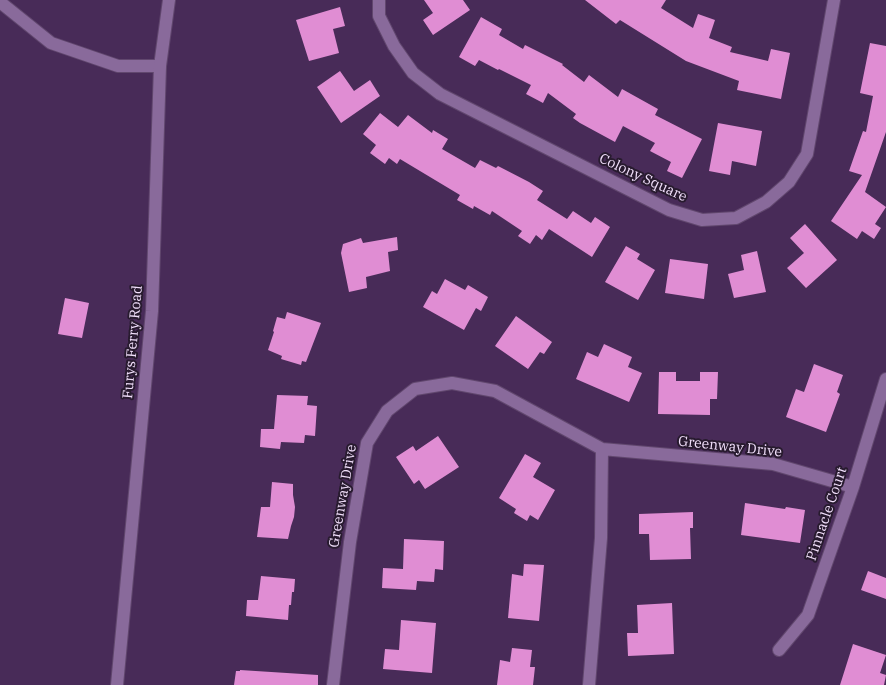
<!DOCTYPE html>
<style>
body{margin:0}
canvas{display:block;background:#482b58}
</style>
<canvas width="886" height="685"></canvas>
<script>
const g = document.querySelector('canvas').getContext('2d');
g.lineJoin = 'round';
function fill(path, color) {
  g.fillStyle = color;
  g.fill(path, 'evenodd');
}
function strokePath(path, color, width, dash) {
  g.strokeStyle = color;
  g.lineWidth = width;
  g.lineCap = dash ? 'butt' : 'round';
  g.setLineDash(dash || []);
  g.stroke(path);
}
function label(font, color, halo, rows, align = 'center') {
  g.font = font + ' "IBM Plex Serif",serif';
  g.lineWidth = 4;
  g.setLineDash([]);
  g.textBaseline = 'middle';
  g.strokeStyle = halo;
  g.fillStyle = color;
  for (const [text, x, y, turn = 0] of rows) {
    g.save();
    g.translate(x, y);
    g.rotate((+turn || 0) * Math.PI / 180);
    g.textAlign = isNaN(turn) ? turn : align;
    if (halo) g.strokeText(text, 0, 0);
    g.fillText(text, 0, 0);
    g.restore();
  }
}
fill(new Path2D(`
 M 424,0 L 463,0 L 470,10 L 433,35 L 423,20 L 433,13 Z
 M 585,0 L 666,0 L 661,8 L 693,28 L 698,14 L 715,20 L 709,38 L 732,47 L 730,52 L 768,61 L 771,49 L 790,53 L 781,99 L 737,90 L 739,81 L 686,61 L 620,20 L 616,24 Z
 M 340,7 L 345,26 L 333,29 L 339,53 L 309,61 L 296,20 Z
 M 481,17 L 502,29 L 499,35 L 523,49 L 525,45 L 563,64 L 562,65 L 584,82 L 589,75 L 618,97 L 622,89 L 658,109 L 655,115 L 702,139 L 682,178 L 667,171 L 671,162 L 650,151 L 655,143 L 623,126 L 615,142 L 580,123 L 573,118 L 576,114 L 548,93 L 543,103 L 526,94 L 531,85 L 499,69 L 498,70 L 479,60 L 475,66 L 459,57 Z
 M 870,43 L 886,46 L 886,132 L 865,192 L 886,207 L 875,224 L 881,228 L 874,239 L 862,231 L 857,239 L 831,221 L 862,175 L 849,171 L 863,131 L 866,132 L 873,96 L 860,93 Z
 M 340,71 L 354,91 L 370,80 L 380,96 L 341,123 L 317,87 Z
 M 380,113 L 398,127 L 408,115 L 432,133 L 433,130 L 448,139 L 442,149 L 475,168 L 480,160 L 496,168 L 498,166 L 529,182 L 543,191 L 537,200 L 567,219 L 573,211 L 591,223 L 595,217 L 610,227 L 592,257 L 549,229 L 542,240 L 536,235 L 530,244 L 518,236 L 522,231 L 492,211 L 490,215 L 474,206 L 473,209 L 457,200 L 460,195 L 400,159 L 397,164 L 389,158 L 385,164 L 370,153 L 376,145 L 363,134 Z
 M 718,123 L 762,131 L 756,166 L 732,161 L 730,175 L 709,171 Z
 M 805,224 L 837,260 L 806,288 L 787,268 L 804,253 L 790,238 Z
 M 397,237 L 398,250 L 388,252 L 390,271 L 366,277 L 367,288 L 349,292 L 341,253 L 343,244 L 361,238 L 363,243 Z
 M 626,246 L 640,254 L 637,259 L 655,270 L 638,300 L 605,282 Z
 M 757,251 L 766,292 L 734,298 L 728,274 L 744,270 L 741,255 Z
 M 670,259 L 708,264 L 704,299 L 665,293 Z
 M 445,279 L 465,290 L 468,285 L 488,297 L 481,311 L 476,308 L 464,330 L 423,307 L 432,291 L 437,294 Z
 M 65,298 L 89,303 L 82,338 L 58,334 Z
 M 287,312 L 321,323 L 306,362 L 302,361 L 301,365 L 281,359 L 282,356 L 268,350 L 274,332 L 273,331 L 277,317 L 285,319 Z
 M 516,316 L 552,342 L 544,354 L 540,352 L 528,369 L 495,346 Z
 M 604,344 L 632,357 L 628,367 L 642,373 L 629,402 L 576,379 L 587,352 L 598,357 Z
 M 814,364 L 843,375 L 837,392 L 840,394 L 826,432 L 786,417 L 796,389 L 804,392 Z
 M 659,372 L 676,372 L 676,381 L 700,381 L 700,372 L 718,372 L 717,399 L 710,399 L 710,415 L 658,414 Z
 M 277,395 L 308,396 L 307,405 L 317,406 L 315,436 L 305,435 L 304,443 L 281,442 L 280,449 L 260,447 L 261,429 L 274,429 Z
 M 438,436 L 459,467 L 425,489 L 419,480 L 414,484 L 396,457 L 413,446 L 416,451 Z
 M 525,454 L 541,463 L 533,477 L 555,490 L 538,520 L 530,515 L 527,521 L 514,513 L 516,509 L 499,498 Z
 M 272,482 L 293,484 L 293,495 L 295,507 L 294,517 L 291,526 L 288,539 L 257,537 L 261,507 L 270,507 Z
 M 745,503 L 785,509 L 786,507 L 805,510 L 800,543 L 741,535 Z
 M 693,512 L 693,528 L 690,528 L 691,559 L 650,560 L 649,534 L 639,534 L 639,514 Z
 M 404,539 L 444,541 L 443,570 L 435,569 L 434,582 L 417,581 L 416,590 L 382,588 L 383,568 L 403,569 Z
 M 524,564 L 544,565 L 539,621 L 508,618 L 512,574 L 523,576 Z
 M 868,571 L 886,578 L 886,599 L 861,590 Z
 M 261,576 L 295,579 L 294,592 L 292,592 L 291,605 L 289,605 L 288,620 L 246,616 L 247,600 L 258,600 Z
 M 672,603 L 674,654 L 628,656 L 627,633 L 638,633 L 637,605 Z
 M 401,620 L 436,623 L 432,673 L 383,669 L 385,649 L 399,650 Z
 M 853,644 L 886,655 L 880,673 L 886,675 L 884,685 L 840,685 Z
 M 512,648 L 532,650 L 530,667 L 535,667 L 533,685 L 497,685 L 500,660 L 510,662 Z
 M 240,670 L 318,675 L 318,685 L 234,685 L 236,671 L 240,671 Z`), '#e08dd3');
const minor = new Path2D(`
 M 379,0 L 379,16 L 394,46 L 413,73 L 440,94 L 669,210 L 702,220 L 736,218 L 766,202 L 789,182 L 807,154 L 834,0
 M 0,2 L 51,43 L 118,66 L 160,66
 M 602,449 L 773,464 L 853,487
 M 779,650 L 808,615 L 853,487 L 886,379
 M 333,685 L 350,542 L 367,443 L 387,411 L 415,389 L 452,383 L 495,391 L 602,449 L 601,538 L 589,685`);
const secondary = new Path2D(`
 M 117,685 L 152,311 L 160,66 L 169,0`);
strokePath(minor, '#61476e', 14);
strokePath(secondary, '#61476e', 14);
strokePath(minor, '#896a9b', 12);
strokePath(secondary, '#896a9b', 12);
label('14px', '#f1dffb', '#281b2f', [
 ["Colony Square",643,178,25],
 ["Furys Ferry Road",133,342,-85],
 ["Greenway Drive",730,447,6],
 ["Greenway Drive",343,496,-80],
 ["Pinnacle Court",827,514,-71]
]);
</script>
